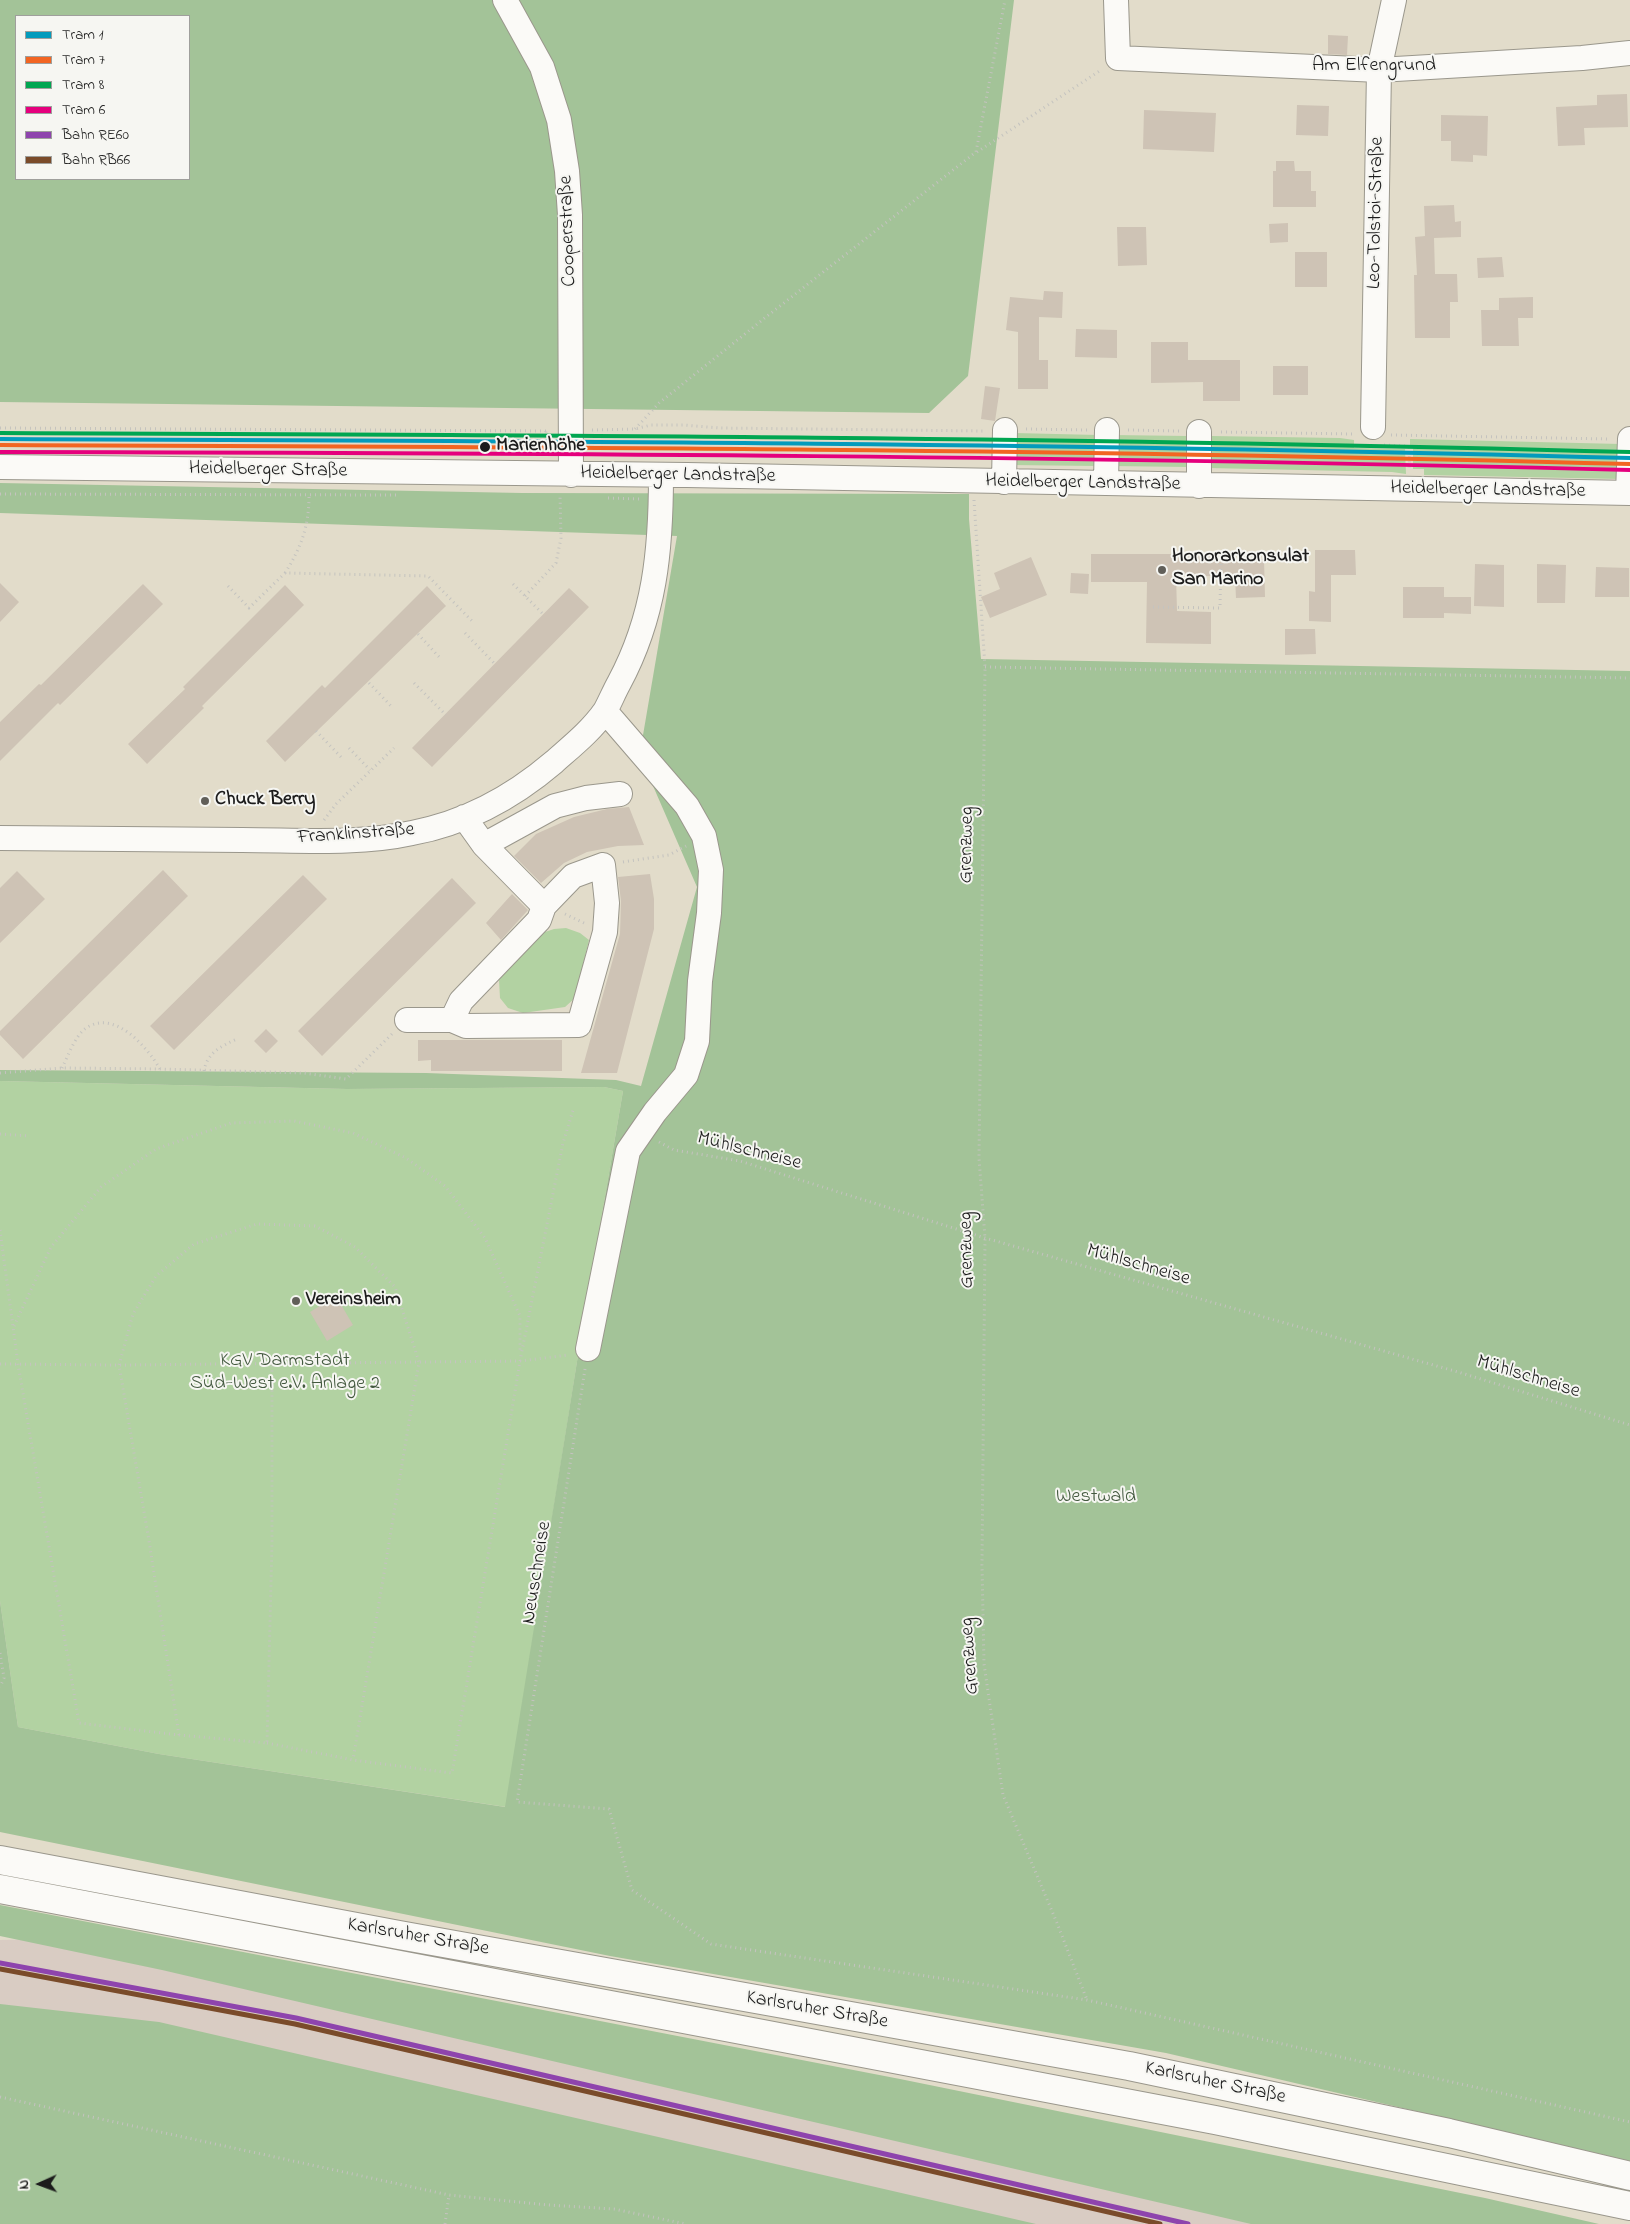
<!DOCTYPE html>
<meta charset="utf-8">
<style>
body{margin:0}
#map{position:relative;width:1630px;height:2224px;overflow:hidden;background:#e2dcca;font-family:"Indie Flower",sans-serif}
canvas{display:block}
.legend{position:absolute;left:15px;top:15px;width:175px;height:165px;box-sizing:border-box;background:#f6f6f2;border:1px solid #9f9f9c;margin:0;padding:6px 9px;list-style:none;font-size:15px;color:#1c1c1c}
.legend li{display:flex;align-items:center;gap:10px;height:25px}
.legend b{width:25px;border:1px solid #9f9f9c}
.north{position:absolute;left:15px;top:2159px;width:50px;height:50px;-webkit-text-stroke:4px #f6f6f2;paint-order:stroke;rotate:268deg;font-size:14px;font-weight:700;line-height:20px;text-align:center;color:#1c1c1c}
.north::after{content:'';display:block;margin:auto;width:18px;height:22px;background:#1c1c1c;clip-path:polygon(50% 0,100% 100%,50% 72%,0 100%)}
</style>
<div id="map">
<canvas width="1630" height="2224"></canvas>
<ul class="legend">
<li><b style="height:6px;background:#039bbc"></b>Tram 1</li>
<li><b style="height:6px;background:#f26522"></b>Tram 7</li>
<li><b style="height:6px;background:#00a651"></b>Tram 8</li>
<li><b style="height:6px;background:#e5007d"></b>Tram 6</li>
<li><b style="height:6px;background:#8e44ad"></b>Bahn RE60</li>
<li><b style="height:6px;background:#7a4b2a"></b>Bahn RB66</li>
</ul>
<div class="north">N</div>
</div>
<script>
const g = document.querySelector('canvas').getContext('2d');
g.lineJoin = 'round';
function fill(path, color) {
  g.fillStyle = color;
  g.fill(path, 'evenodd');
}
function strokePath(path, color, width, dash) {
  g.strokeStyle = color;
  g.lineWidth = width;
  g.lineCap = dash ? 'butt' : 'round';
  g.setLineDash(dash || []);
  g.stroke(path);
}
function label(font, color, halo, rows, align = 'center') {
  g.font = font + ' "Indie Flower",sans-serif';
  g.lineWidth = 4;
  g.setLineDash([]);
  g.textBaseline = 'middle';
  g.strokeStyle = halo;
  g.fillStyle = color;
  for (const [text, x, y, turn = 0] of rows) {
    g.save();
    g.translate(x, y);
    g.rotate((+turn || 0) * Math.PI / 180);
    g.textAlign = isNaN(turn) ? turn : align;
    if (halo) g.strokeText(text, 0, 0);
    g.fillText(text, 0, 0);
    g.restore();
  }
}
fill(new Path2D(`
 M 86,1938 L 1507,2224 L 720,2224 L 0,2080 L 0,1940 Z`), '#d9ccc3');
fill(new Path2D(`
 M 1014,433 L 1098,435 L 1098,466 L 1010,465 Z
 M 1112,435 L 1188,436 L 1188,467 L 1111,466 Z
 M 1211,436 L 1340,438 L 1354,440 L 1354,448 L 1405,449 L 1406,474 L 1392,472 L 1209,468 Z
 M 1410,439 L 1621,444 L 1620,479 L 1424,475 L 1424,469 L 1413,469 L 1413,446 L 1410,446 Z
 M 566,928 L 580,933 L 589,940 L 575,998 L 565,1007 L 523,1013 L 508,1008 L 500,998 L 499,980 L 505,965 L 542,933 L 554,929 Z
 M 0,1081 L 347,1089 L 604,1087 L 623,1091 L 580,1343 L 506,1807 L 159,1754 L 18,1727 L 0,1601 Z`), '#b2d2a2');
fill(new Path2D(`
 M 0,0 L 1014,0 L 968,376 L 929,413 L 0,402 ZM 16,16 L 189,16 L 189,179 L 16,179 Z
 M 0,483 L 522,493 L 969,494 L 969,519 L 981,659 L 1630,671 L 1630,2161 L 1166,2053 L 610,1956 L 0,1832 L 0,1601 L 18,1727 L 159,1754 L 505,1807 L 580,1343 L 623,1091 L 604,1087 L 347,1089 L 0,1081 L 0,1070 L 426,1073 L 616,1080 L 641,1086 L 697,887 L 650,779 L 642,741 L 677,536 L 0,513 Z
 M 0,1905 L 900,2079 L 1485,2198 L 1599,2224 L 1251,2224 L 162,1970 L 0,1936 Z
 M 0,2004 L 159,2022 L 1036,2224 L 0,2224 Z`), '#a3c398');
fill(new Path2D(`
 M 1328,35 L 1348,36 L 1347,55 L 1328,54 Z
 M 1627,94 L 1628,127 L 1584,128 L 1585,145 L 1558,146 L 1556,107 L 1597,105 L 1597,95 Z
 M 1297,105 L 1329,106 L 1328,136 L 1296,135 Z
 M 1144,110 L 1216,113 L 1214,152 L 1143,149 Z
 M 1441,115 L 1488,116 L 1487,156 L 1473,155 L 1473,162 L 1451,161 L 1451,141 L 1441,141 Z
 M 1276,161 L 1294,161 L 1295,171 L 1311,171 L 1311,191 L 1316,191 L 1316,207 L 1273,207 L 1273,171 L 1276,171 Z
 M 1454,205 L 1455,222 L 1461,221 L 1461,237 L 1434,238 L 1435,274 L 1457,274 L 1458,302 L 1450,302 L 1450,338 L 1415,338 L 1414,275 L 1417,275 L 1415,237 L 1425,236 L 1424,206 Z
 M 1288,223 L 1288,242 L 1270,243 L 1269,224 Z
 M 1117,227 L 1146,227 L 1147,265 L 1118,266 Z
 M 1295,252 L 1327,252 L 1327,287 L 1295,287 Z
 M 1502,257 L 1504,277 L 1478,278 L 1477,258 Z
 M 1044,291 L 1063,292 L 1062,318 L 1039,317 L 1039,360 L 1048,360 L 1048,389 L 1018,389 L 1018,332 L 1006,330 L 1010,297 L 1043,300 Z
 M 1533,297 L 1533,318 L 1518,318 L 1519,346 L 1482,346 L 1481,310 L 1499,310 L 1499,298 Z
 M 1076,329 L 1117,330 L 1117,358 L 1075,357 Z
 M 1151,342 L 1188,342 L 1188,360 L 1240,360 L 1240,401 L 1203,401 L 1203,382 L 1151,383 Z
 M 1273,366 L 1308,366 L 1308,395 L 1273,395 Z
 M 985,386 L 1000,388 L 995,421 L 981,419 Z
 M 1315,550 L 1355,550 L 1356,575 L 1331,575 L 1331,622 L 1309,621 L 1309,591 L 1315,592 Z
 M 1091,554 L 1176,554 L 1218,557 L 1218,560 L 1264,559 L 1265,597 L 1236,598 L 1235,577 L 1176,575 L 1177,611 L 1211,612 L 1211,644 L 1146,643 L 1147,582 L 1091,582 Z
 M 1031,557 L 1047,595 L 990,618 L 981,597 L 1000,589 L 994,573 Z
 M 1475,564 L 1504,565 L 1504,607 L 1474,606 Z
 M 1537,564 L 1566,565 L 1565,603 L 1537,603 Z
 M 1596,567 L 1629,568 L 1629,597 L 1595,597 Z
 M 1071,573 L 1089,574 L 1088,594 L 1070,593 Z
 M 0,583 L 19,602 L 0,622 Z
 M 143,584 L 163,604 L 60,705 L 58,703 L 0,761 L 0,722 L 39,684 L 41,685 Z
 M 285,585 L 304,605 L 202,706 L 204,708 L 147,764 L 128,744 L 185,689 L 183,687 Z
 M 427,586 L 446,606 L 285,762 L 266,741 L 322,685 L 325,688 Z
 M 1403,587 L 1444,587 L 1444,597 L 1471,597 L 1471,614 L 1444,613 L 1444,618 L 1403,618 Z
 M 569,588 L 589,607 L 432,767 L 412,748 Z
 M 1285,629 L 1315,629 L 1316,654 L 1285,655 Z
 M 629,807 L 644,845 L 618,846 L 587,852 L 564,863 L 541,883 L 514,856 L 536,834 L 574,817 L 607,809 Z
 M 163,870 L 188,896 L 23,1059 L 0,1035 L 0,1031 Z
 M 17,871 L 45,899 L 0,943 L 0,888 Z
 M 650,874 L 654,899 L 654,929 L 617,1073 L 581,1073 L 620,934 L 621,901 L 618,877 Z
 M 303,875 L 327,899 L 174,1050 L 150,1026 Z
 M 452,878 L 476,903 L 322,1056 L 298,1031 Z
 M 512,894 L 528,910 L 501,940 L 486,923 Z
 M 266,1029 L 278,1041 L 266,1053 L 254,1041 Z
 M 418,1040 L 562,1040 L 562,1071 L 431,1071 L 431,1060 L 418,1061 Z
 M 336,1296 L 353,1325 L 327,1341 L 310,1312 Z`), '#cec3b5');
const minor = new Path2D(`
 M 505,0 L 542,67 L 559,120 L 567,171 L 570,215 L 571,475
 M 1116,0 L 1118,58 L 1379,70 L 1582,58 L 1630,53
 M 1373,427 L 1379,70 L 1394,0
 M 0,467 L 687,475 L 1630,493
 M 1004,482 L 1005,430
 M 1106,483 L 1107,430
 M 1199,486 L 1199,432
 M 1628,493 L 1630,439
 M 0,838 C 81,839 161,839 242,840 C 298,840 357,845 412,833 C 465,823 513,797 554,762 C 572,746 591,731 605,711 C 610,702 614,692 619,683 C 655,616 661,550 661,475
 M 484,845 L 555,806 L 586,798 L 620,794
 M 407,1020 L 452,1020 L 466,1026 L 579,1025 L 605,932 L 607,903 L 603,865 L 573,876 L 544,906 L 484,845 L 464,817
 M 452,1020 L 461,1001 L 539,920 L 544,906
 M 588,1349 L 628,1151 L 655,1112 L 686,1075 L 697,1041 L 700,981 L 709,913 L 711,870 L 704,836 L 687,806 L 605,711`);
const major = new Path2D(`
 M 0,1860 L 399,1935 L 1129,2066 L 1449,2133 L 1630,2176
 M 0,1889 L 1215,2120 L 1630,2206`);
strokePath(minor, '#9a978c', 26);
strokePath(major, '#9a978c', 30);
strokePath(new Path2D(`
 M 977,152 L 1101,70
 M 0,428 L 550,431
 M 635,429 L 659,403 L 766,317 L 976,152 L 1005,0
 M 1026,429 L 1087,430
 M 592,430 L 635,429 L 651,425 L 683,425 L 720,428 L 985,431
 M 1128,430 L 1179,431
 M 1221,432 L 1354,434
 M 1391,435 L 1609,439
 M 1384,445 L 1407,446 L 1410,448 L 1409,468
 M 542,452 L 546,431
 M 0,494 L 400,495
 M 608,498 L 640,499
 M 974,500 L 985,667 L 979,1158 L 985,1238 L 982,1565 L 984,1664 L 1003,1795 L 1057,1923 L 1087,2000
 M 285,573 C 301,548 309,526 309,496
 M 513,584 L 543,614
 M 228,586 L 249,608 L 285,573 L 428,576 L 474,623
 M 525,596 L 556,563 L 561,538 L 560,494
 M 1153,607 L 1220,608 L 1221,554 L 1204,554
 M 465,633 L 494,663
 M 418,634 L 440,658
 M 985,667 L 1630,678
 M 369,683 L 391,706
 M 414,683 L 446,715
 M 316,731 L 341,757
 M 349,748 L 370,770
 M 324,820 L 336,804 L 394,748
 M 623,862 L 669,855 L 686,846
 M 565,914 L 584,923
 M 62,1068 C 68,1056 75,1036 86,1028 C 115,1009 147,1047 160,1069
 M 204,1071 C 207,1053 221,1046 237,1039
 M 0,1073 L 62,1068 L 160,1069 L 304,1073 L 346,1079 L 392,1034
 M 0,1134 L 30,1136
 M 659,1142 L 674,1150 L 740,1161 L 985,1238 L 1458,1372 L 1630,1425
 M 0,1230 L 18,1364 L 79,1723 L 179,1735 L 267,1743 L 272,1543 L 272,1363
 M 14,1326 L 51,1247 L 101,1187 L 156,1149 L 231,1123 L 294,1121 L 353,1133 L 406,1158 L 445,1186 L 485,1238 L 520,1316 L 520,1353
 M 0,1364 L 119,1365 L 520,1361 L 568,1355
 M 585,1369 L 517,1802 L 609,1809 L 632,1890 L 711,1944 L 1087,2000 L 1630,2122
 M 0,1653 L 4,1678 L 0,1687
 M 179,1735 L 149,1541 L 119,1365 L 133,1314 L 156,1276 L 194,1244 L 257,1224 L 315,1226 L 355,1247 L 395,1287 L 419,1362 L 353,1760
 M 267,1743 L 353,1760 L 452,1773 L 520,1361 L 563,1143 L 574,1107
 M 0,2097 L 449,2195 L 548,2205 L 614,2209 L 686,2224
 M 445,2224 L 449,2195`), '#c4c3bf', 3, [1, 4]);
strokePath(minor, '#fbfaf7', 24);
strokePath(major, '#fbfaf7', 28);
strokePath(new Path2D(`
 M 0,1963 L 296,2018 L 1188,2224`), '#8e44ad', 5);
strokePath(new Path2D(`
 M 0,1969 L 295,2024 L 1160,2224`), '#7a4b2a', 5);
strokePath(new Path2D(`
 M 0,439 C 543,441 1087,443 1630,458`), '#039bbc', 4);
strokePath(new Path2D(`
 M 0,445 C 543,447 1087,449 1630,464`), '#f26522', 4);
strokePath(new Path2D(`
 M 0,433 C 543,435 1087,437 1630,452`), '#00a651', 4);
strokePath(new Path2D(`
 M 0,452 C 543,453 1087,456 1630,470`), '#e5007d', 4);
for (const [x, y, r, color] of [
 [485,447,6,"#1c1c1c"],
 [1162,570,5,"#615f59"],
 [205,801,5,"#615f59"],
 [296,1301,5,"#615f59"]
]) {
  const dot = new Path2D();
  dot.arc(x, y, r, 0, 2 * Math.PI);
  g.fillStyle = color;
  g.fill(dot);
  strokePath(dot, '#f6f6f2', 2);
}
label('20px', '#1c1c1c', '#f6f6f2', [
 ["Am Elfengrund",1374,67],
 ["Leo-Tolstoi-Straße",1377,213,-89],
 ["Cooperstraße",569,231,-92],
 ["Heidelberger Straße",268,471,1],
 ["Heidelberger Landstraße",678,476,1],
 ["Heidelberger Landstraße",1083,484,1],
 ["Heidelberger Landstraße",1488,491,1],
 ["Franklinstraße",356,835,-4],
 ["Grenzweg",968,845,-89],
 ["Mühlschneise",749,1152,14],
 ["Grenzweg",968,1250,-91],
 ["Mühlschneise",1138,1266,16],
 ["Mühlschneise",1528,1378,17],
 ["Neuschneise",538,1573,-81],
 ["Grenzweg",971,1656,-94],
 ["Karlsruher Straße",418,1938,10],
 ["Karlsruher Straße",817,2011,10],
 ["Karlsruher Straße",1215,2084,12]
]);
label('bold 20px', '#1c1c1c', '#f6f6f2', [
 ["Marienhöhe",496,447]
], 'left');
label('bold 20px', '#1c1c1c', '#f6f6f2', [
 ["Honorarkonsulat",1172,558],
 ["San Marino",1172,581],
 ["Chuck Berry",215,801],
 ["Vereinsheim",306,1301]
], 'left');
label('20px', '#43593f', '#f6f6f2', [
 ["KGV Darmstadt",285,1362],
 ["Süd-West e.V. Anlage 2",285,1385],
 ["Westwald",1096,1498]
]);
</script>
